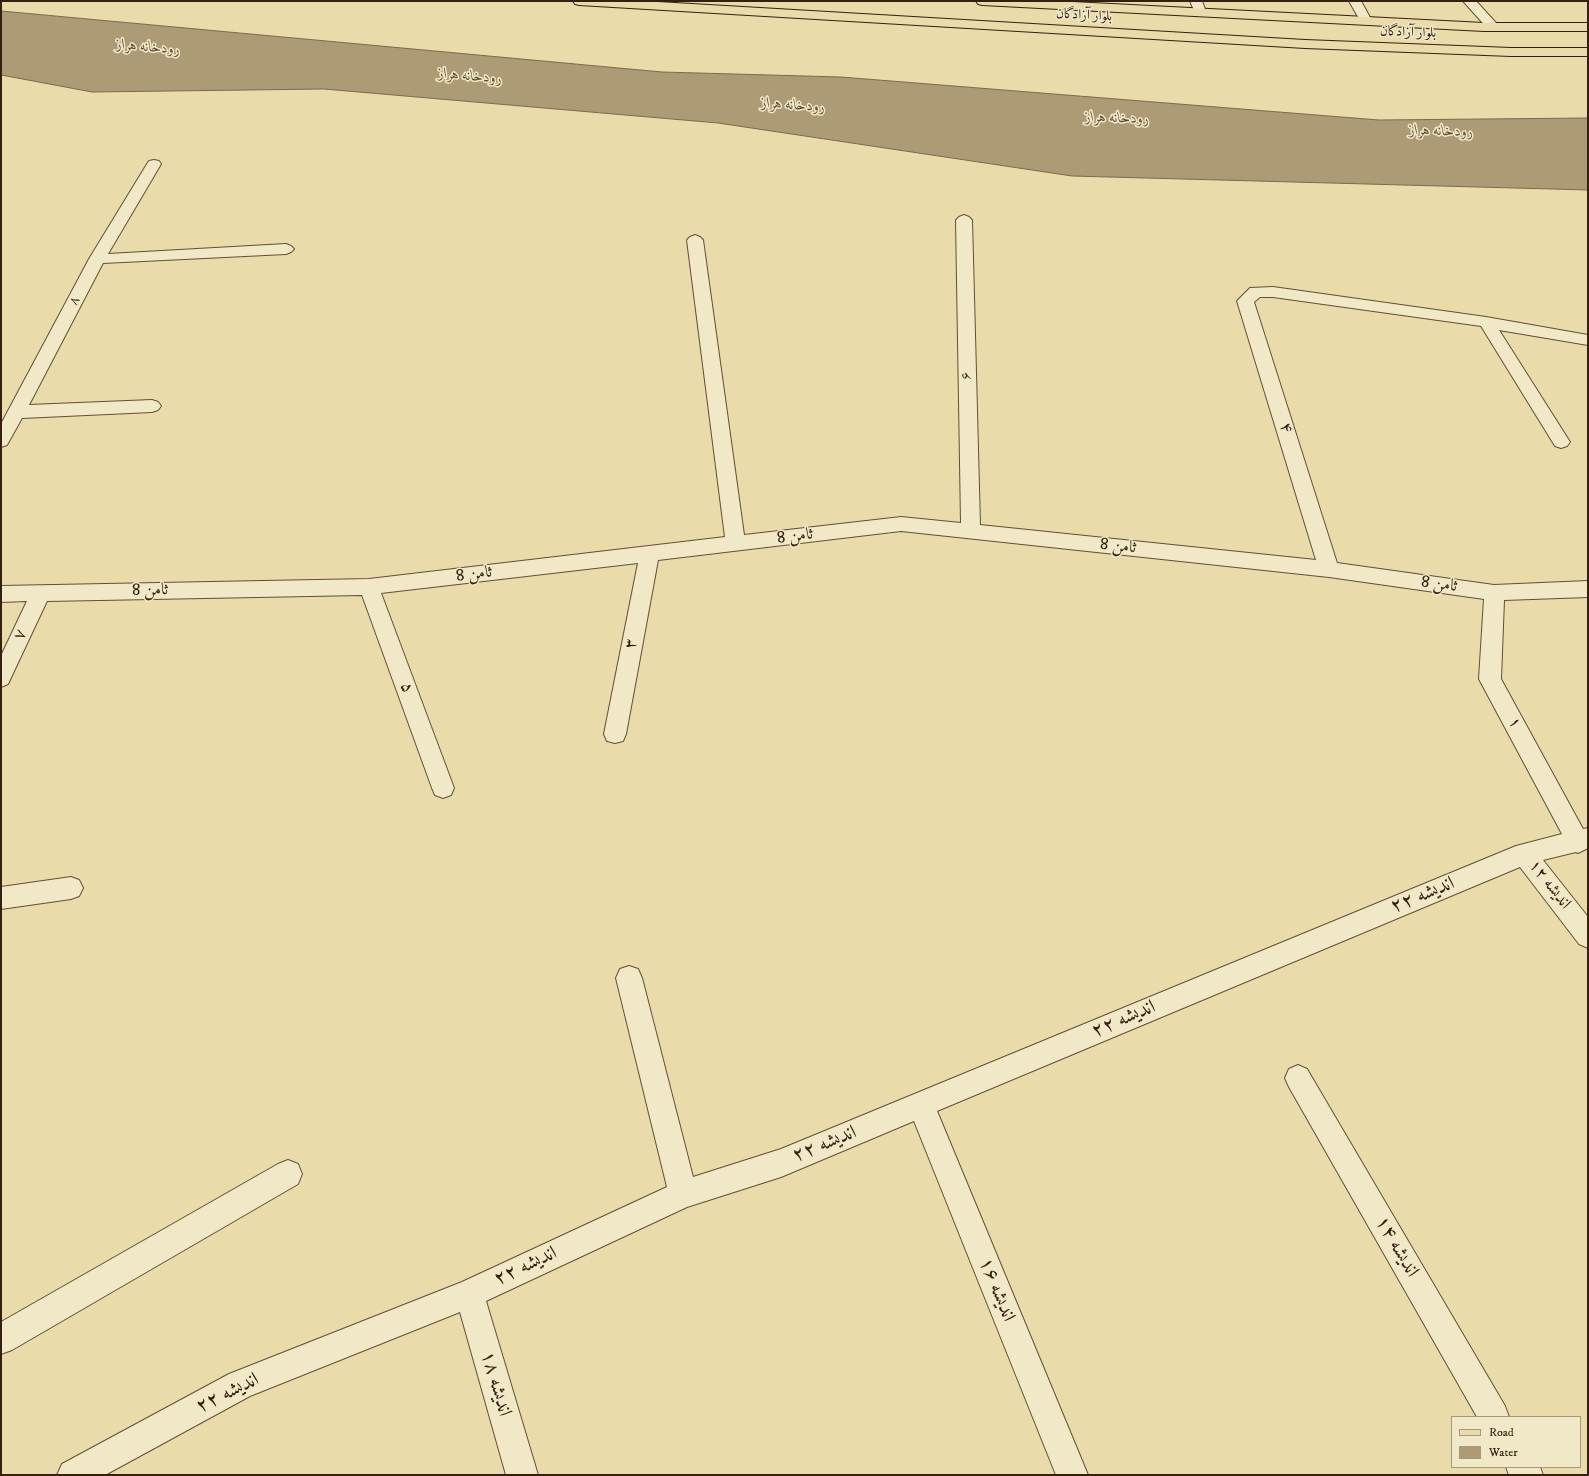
<!DOCTYPE html>
<meta charset="utf-8">
<style>
body{margin:0}
#map{position:relative;width:1589px;height:1476px;overflow:hidden;background:#eadbaa;font-family:"IM FELL DW Pica",serif}
canvas{display:block}
.frame{position:absolute;inset:0;border:2px solid #35200f;pointer-events:none}
.legend{position:absolute;left:1451px;top:1416px;width:130px;height:52px;box-sizing:border-box;background:#f1e8c8;border:1px solid #a6987e;margin:0;padding:5px 7px;list-style:none;font-size:12px;color:#35200f}
.legend li{display:flex;align-items:center;gap:8px;height:20px}
.legend b{width:20px;border:1px solid #a6987e}
</style>
<div id="map">
<canvas width="1589" height="1476"></canvas>
<div class="frame"></div>
<ul class="legend">
<li><b style="height:5px;background:#eadbaa"></b>Road</li>
<li><b style="height:11px;background:#ac9b75"></b>Water</li>
</ul>
</div>
<script>
const g = document.querySelector('canvas').getContext('2d');
g.lineJoin = 'round';
function fill(path, color) {
  g.fillStyle = color;
  g.fill(path, 'evenodd');
}
function strokePath(path, color, width, dash) {
  g.strokeStyle = color;
  g.lineWidth = width;
  g.lineCap = dash ? 'butt' : 'round';
  g.setLineDash(dash || []);
  g.stroke(path);
}
function label(font, color, halo, rows, align = 'center') {
  g.font = font + ' "IM FELL DW Pica",Amiri,serif';
  g.lineWidth = 3;
  g.setLineDash([]);
  g.textBaseline = 'middle';
  g.strokeStyle = halo;
  g.fillStyle = color;
  for (const [text, x, y, turn = 0] of rows) {
    g.save();
    g.translate(x, y);
    g.rotate((+turn || 0) * Math.PI / 180);
    g.textAlign = isNaN(turn) ? turn : align;
    if (halo) g.strokeText(text, 0, 0);
    g.fillText(text, 0, 0);
    g.restore();
  }
}
const water = new Path2D(`
 M 1,11 L 662,72 L 841,77 L 1379,120 L 1588,118 L 1588,190 L 1072,176 L 718,123 L 324,89 L 92,92 L 1,75 Z`);
fill(water, '#ac9b75');
strokePath(water, '#7c6a4c', 1);
const minor = new Path2D(`
 M 1190,1 L 1202,1 L 1206,12 L 1204,15 L 1196,15 Z
 M 1349,1 L 1361,1 L 1372,21 L 1370,24 L 1362,24 Z
 M 1463,1 L 1476,1 L 1497,24 L 1499,27 L 1497,30 L 1489,30 Z
 M 154,160 L 159,161 L 161,164 L 108,254 L 286,244 L 291,246 L 294,249 L 291,252 L 286,254 L 103,263 L 29,405 L 152,400 L 158,402 L 161,406 L 158,410 L 152,412 L 22,418 L 7,445 L 1,447 L 1,424 L 89,259 L 147,164 L 149,161 Z
 M 964,215 L 969,217 L 972,220 L 980,525 L 1316,560 L 1237,301 L 1250,288 L 1273,287 L 1486,317 L 1588,335 L 1588,345 L 1499,330 L 1570,442 L 1567,446 L 1561,448 L 1555,446 L 1481,326 L 1273,297 L 1260,297 L 1254,302 L 1337,563 L 1494,585 L 1588,581 L 1588,597 L 1504,600 L 1501,679 L 1583,829 L 1588,828 L 1588,848 L 1578,853 L 1576,852 L 1543,860 L 1588,917 L 1588,948 L 1579,944 L 1520,867 L 937,1111 L 1088,1475 L 1056,1475 L 914,1121 L 781,1177 L 687,1207 L 486,1301 L 538,1475 L 506,1475 L 460,1312 L 250,1396 L 105,1475 L 57,1475 L 62,1464 L 229,1374 L 462,1282 L 667,1187 L 616,978 L 620,969 L 629,966 L 638,969 L 642,978 L 693,1177 L 781,1149 L 1516,846 L 1562,834 L 1479,679 L 1484,599 L 1329,577 L 901,531 L 658,560 L 626,734 L 623,741 L 615,743 L 607,741 L 604,734 L 638,563 L 381,593 L 454,788 L 451,795 L 443,798 L 435,795 L 432,788 L 362,595 L 47,601 L 8,684 L 1,687 L 1,656 L 27,601 L 1,602 L 1,586 L 369,579 L 725,537 L 687,240 L 690,237 L 695,235 L 700,237 L 703,240 L 744,535 L 901,517 L 961,523 L 956,220 L 959,217 Z
 M 71,877 L 79,880 L 83,888 L 79,896 L 71,899 L 1,909 L 1,887 Z
 M 1298,1065 L 1307,1069 L 1505,1406 L 1509,1417 L 1477,1417 L 1289,1087 L 1285,1078 L 1289,1069 Z
 M 288,1160 L 298,1164 L 302,1174 L 298,1184 L 12,1350 L 1,1354 L 1,1322 L 278,1164 Z
 M 1506,1467 L 1540,1467 L 1543,1475 L 1509,1475 Z`);
const major = new Path2D(`
 M 573,1 L 641,1 L 1305,40 L 1511,48 L 1588,48 L 1588,56 L 1511,56 L 1305,48 L 579,5 L 575,4 Z
 M 976,1 L 1053,1 L 1484,23 L 1588,23 L 1588,31 L 1484,31 L 982,5 L 978,4 Z`);
strokePath(minor, '#624f36', 2);
strokePath(major, '#35200f', 2);
fill(minor, '#f1e8c8');
fill(major, '#eadbaa');
label('14px', '#35200f', '#f1e8c8', [
 ["بلوار آزادگان",1084,16,3],
 ["بلوار آزادگان",1408,33,2],
 ["۸",75,301,-63],
 ["۶",967,376,-91]
]);
label('italic 15px', '#5f4b33', '#f1e8c8', [
 ["رودخانه هراز",148,48,5],
 ["رودخانه هراز",470,77,5],
 ["رودخانه هراز",793,106,4],
 ["رودخانه هراز",1117,119,2],
 ["رودخانه هراز",1441,132,2]
]);
label('17px', '#35200f', '#f1e8c8', [
 ["۴",1285,428,73],
 ["ثامن 8",795,537,-7],
 ["ثامن 8",1118,547,6],
 ["ثامن 8",474,575,-7],
 ["ثامن 8",1439,585,8],
 ["ثامن 8",150,591,-1],
 ["۷",21,635,-65],
 ["۳",632,644,-79],
 ["۵",406,688,70],
 ["۱",1514,723,62],
 ["اندیشه ۱۲",1549,885,52]
]);
label('20px', '#35200f', '#f1e8c8', [
 ["اندیشه ۲۲",1423,896,-22],
 ["اندیشه ۲۲",1124,1020,-23],
 ["اندیشه ۲۲",825,1145,-22],
 ["اندیشه ۱۴",1396,1247,60],
 ["اندیشه ۲۲",526,1267,-25],
 ["اندیشه ۱۶",996,1290,68],
 ["اندیشه ۱۸",495,1384,74],
 ["اندیشه ۲۲",228,1394,-26]
]);
</script>
